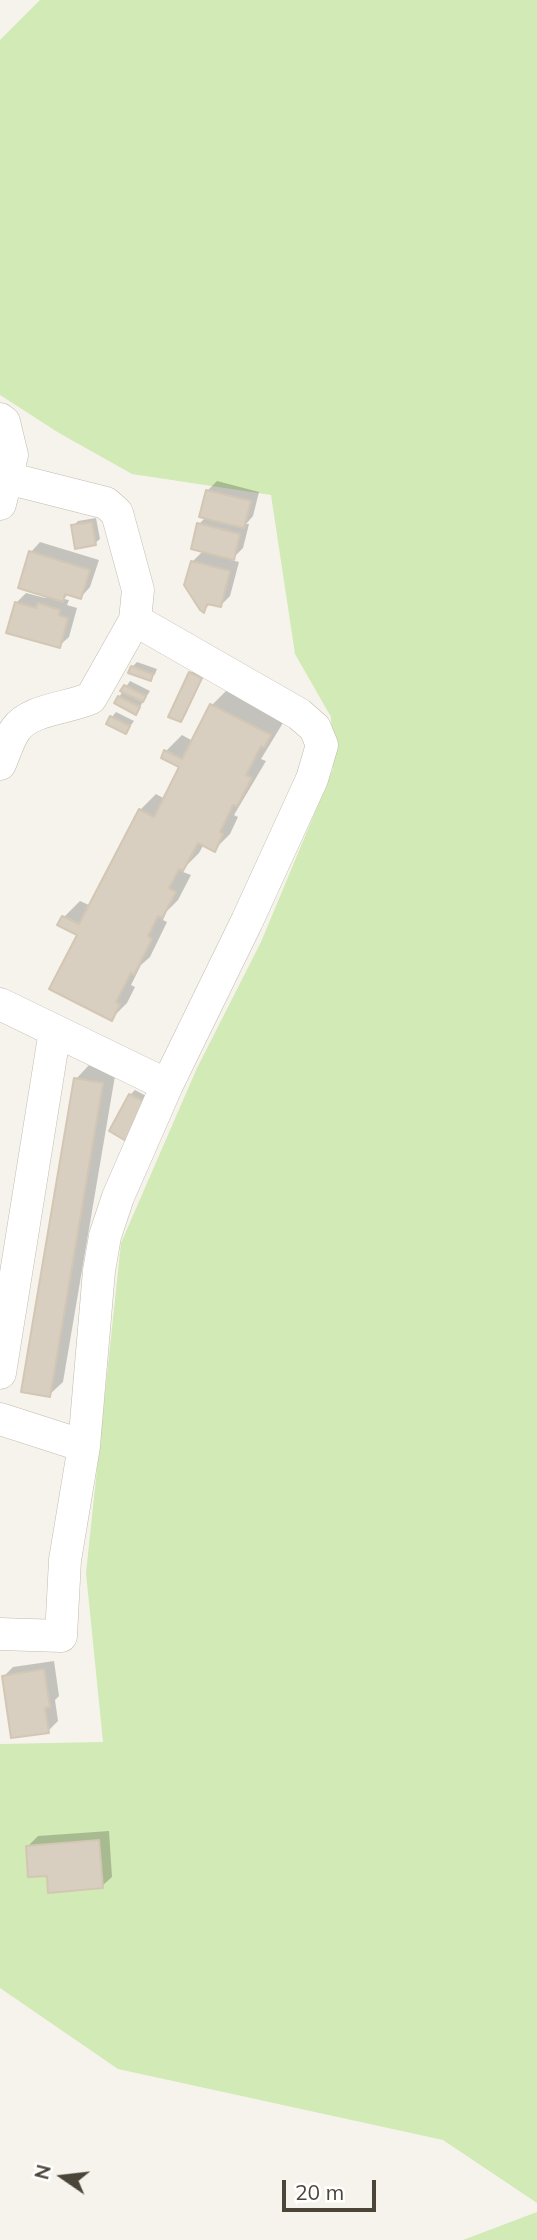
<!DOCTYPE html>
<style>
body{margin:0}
#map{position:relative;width:537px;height:2240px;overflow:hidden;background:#f6f3ec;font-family:Mulish,sans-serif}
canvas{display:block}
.north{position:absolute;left:28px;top:2142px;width:70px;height:70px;-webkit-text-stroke:5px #fff;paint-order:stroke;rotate:284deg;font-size:19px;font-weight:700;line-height:28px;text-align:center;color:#4b4439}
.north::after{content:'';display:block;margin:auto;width:24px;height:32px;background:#4b4439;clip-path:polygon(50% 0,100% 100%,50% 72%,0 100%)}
.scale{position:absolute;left:282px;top:2180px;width:94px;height:32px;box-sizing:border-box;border:4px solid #4b4439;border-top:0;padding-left:9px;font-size:21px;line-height:24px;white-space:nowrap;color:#4b4439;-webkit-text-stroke:5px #fff;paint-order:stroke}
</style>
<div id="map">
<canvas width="537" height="2240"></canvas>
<div class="north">N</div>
<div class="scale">20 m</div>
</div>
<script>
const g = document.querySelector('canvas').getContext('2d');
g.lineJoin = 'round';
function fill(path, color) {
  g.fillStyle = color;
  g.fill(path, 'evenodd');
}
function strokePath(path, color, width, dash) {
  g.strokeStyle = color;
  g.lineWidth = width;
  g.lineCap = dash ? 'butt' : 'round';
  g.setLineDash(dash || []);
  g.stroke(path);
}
fill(new Path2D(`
 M 40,0 L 537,0 L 537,2203 L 443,2140 L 118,2069 L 0,1988 L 0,1744 L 103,1742 L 86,1573 L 121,1243 L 197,1068 L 261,942 L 333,769 L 331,717 L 295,654 L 271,495 L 132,474 L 59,433 L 0,395 L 0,40 Z
 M 537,2212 L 537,2240 L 463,2240 Z`), '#d2eab5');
fill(new Path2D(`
 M 217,481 L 259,492 L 253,516 L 246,524 L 249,524 L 243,548 L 231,560 L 239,562 L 230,596 L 220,606 L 211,603 L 204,610 L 192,562 L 204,550 L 199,524 L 206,517 L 207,491 Z
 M 96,518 L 100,539 L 95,543 L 73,526 L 78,521 Z
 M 40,542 L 99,560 L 90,587 L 81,597 L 69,593 L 64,599 L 69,600 L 67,605 L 77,608 L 69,637 L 59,646 L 16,603 L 26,593 L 45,598 L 48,596 L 31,552 Z
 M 137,662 L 157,669 L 155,674 L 151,679 L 132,667 Z
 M 195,668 L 205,673 L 185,716 L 180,720 L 191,673 Z
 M 130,681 L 150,691 L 136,713 L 119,697 Z
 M 228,689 L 286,718 L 261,759 L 266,761 L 234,815 L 238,817 L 230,834 L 214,850 L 204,844 L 199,853 L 187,865 L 183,872 L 191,875 L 178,900 L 167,911 L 163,920 L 167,922 L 150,957 L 141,965 L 131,985 L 135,987 L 127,1003 L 111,1019 L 79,934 L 59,924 L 64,917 L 80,901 L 91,906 L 140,810 L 156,794 L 165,799 L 182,766 L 163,757 L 166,751 L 182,735 L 193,741 L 212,705 Z
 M 116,712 L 134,721 L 126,732 L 112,717 Z
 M 89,1065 L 116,1070 L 63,1382 L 49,1395 L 76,1079 Z
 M 135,1090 L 150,1098 L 126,1139 L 130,1095 Z
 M 54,1661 L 59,1696 L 55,1700 L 58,1721 L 48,1731 L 3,1677 L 13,1667 Z
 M 109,1831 L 112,1877 L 102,1886 L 48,1874 L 28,1846 L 38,1836 Z`), '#0003');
const building = new Path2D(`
 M 206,490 L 251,501 L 244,528 L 199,517 Z
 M 92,522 L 96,545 L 75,549 L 71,525 Z
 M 197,523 L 240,534 L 234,560 L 191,549 Z
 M 29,551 L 90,570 L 81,599 L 65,594 L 63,602 L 18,588 Z
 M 191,561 L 230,571 L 221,607 L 207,604 L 204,613 L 200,610 L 184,585 Z
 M 15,602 L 36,608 L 38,603 L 60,610 L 59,615 L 68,618 L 60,648 L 6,633 Z
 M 131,666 L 153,674 L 151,681 L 128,673 Z
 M 189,672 L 202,678 L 181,722 L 168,717 Z
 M 124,685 L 146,696 L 143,702 L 120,691 Z
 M 118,696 L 140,707 L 136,715 L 114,703 Z
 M 210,704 L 271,735 L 264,748 L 261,746 L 246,775 L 252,778 L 237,806 L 233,805 L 220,832 L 223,834 L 215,852 L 198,843 L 183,871 L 179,869 L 169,888 L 176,892 L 162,918 L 158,916 L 148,936 L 152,939 L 134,975 L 131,973 L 116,1002 L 120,1004 L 112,1021 L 49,989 L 77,935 L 57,925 L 62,916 L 79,924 L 139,809 L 154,817 L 179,767 L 161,758 L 164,750 L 182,759 Z
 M 110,716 L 130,726 L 126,734 L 106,724 Z
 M 74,1078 L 103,1083 L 50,1397 L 21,1392 Z
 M 129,1094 L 147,1103 L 126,1141 L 109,1131 Z
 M 44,1669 L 50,1707 L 45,1708 L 49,1733 L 11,1738 L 2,1676 Z
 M 99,1840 L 103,1888 L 48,1893 L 47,1876 L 28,1877 L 26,1846 Z`);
fill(building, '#d8cfc1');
strokePath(building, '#d3c7b4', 2);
const minor = new Path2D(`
 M 0,419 L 4,422 L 12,455 L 0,504
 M 0,764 C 5,753 9,738 16,729 C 30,709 70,708 91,698 L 135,620 L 138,590 L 117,513 L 106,503 L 7,478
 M 0,1004 L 167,1085
 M 0,1373 L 53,1043
 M 0,1419 L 84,1446
 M 0,1634 L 61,1636 L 65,1560 L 84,1446 L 99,1271 L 105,1236 L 118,1197 L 167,1085 L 247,921 L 312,779 L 322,745 L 315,728 L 299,714 L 135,620`);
strokePath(minor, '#c2bbae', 33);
strokePath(minor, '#fff', 32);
</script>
